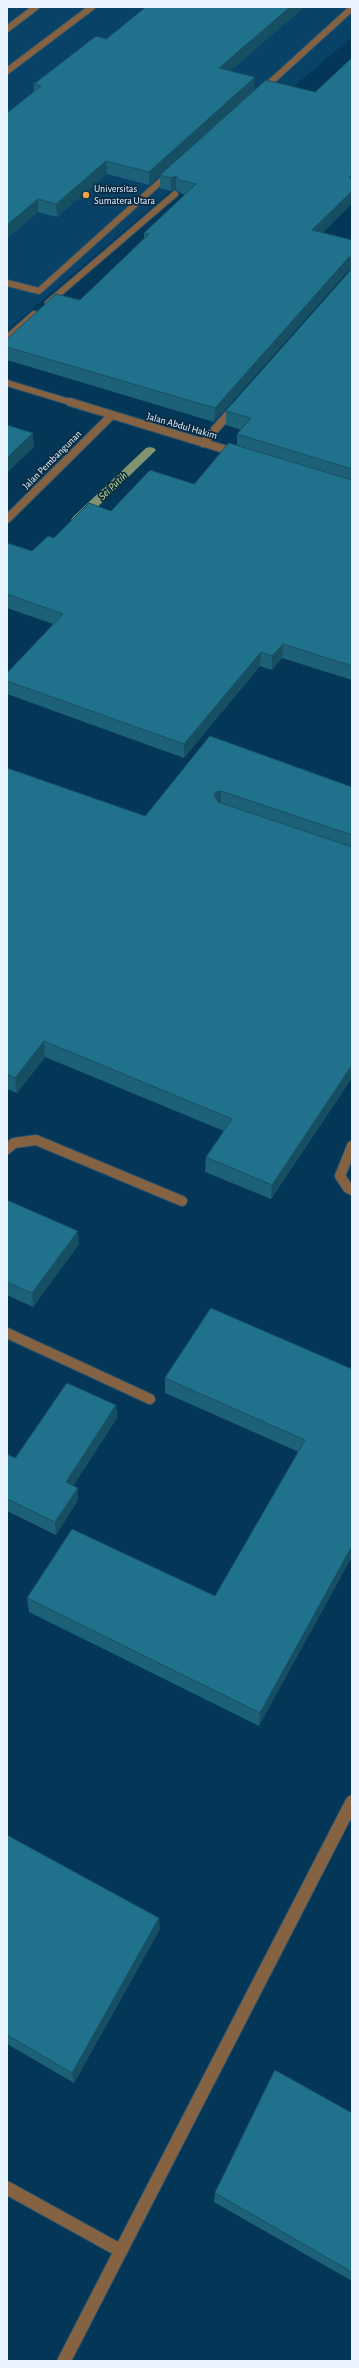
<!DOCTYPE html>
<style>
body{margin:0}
#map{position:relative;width:359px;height:2368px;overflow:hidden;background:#033657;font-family:"Alegreya Sans",sans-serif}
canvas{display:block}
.frame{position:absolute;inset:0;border:8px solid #e8f4ff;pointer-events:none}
</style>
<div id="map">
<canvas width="359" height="2368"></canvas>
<div class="frame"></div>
</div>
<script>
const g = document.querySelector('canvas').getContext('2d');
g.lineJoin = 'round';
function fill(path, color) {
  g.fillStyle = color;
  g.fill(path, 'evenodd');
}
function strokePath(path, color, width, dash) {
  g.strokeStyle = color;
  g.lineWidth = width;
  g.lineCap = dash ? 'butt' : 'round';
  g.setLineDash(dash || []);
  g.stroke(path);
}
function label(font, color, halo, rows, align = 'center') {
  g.font = font + ' "Alegreya Sans",sans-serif';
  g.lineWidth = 3.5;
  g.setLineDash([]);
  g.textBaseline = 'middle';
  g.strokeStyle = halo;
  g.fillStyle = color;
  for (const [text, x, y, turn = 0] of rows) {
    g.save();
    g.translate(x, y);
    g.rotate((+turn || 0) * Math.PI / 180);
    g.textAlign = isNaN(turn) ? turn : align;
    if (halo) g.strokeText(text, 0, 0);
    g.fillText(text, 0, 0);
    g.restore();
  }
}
fill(new Path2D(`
 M 7,7 L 352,7 L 352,37 L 7,330 Z`), '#094267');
fill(new Path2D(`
 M 150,447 L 154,448 L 156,450 L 154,452 L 81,523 L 73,523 L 71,520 L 73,517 L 146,448 Z`), '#82946f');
const minorFar3 = new Path2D(`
 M 7,29 L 36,7
 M 7,71 L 92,7
 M 262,90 L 352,8
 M 7,283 L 39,291 L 170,173
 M 48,303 L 175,194
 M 7,338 L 34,314
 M 7,383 L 73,403`);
const minorFar2 = new Path2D(`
 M 70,402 L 237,453
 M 203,443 L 235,407
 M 7,519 L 111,416`);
const minorFar1 = new Path2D(`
 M 352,1146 L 340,1176 L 348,1188 L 352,1190
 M 7,1149 L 14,1143 L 36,1140 L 182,1201
 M 7,1333 L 150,1399`);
const minor = new Path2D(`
 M 7,2188 L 121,2251
 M 64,2361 L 352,1802`);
strokePath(minorFar3, '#23516f', 8);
strokePath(minorFar2, '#23516f', 10);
strokePath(minorFar1, '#23516f', 12);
strokePath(minor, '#23516f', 15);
strokePath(minorFar3, '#856241', 6);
strokePath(minorFar2, '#856241', 8);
strokePath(minorFar1, '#856241', 10);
strokePath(minor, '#856241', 13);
fill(new Path2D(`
 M 146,7 L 304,7 L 230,71 L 254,90 L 315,92 L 352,58 L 352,203 L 322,233 L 352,240 L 352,680 L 282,658 L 272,670 L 260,666 L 184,758 L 7,694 L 7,673 L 53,624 L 7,608 L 7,543 L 32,551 L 54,538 L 111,511 L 194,484 L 237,445 L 237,434 L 241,430 L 226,425 L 226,411 L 351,270 L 348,271 L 214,422 L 7,360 L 7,339 L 80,300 L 144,238 L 144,233 L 185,195 L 180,193 L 176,189 L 171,191 L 160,188 L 160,175 L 149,185 L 107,174 L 57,217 L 38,212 L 7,238 L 7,113 L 34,91 L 34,84 L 106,39 Z
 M 210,736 L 352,787 L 352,1078 L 271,1199 L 205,1172 L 206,1157 L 224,1131 L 45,1057 L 17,1093 L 7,1089 L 7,768 L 145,816 Z
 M 7,1200 L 79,1244 L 33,1307 L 7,1295 Z
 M 352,1369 L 259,1726 L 29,1612 L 27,1598 L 215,1596 L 299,1452 L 165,1393 L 165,1378 Z
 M 116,1405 L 117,1418 L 73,1486 L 78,1500 L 56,1535 L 7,1511 L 7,1454 L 15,1458 Z
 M 7,1835 L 160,1929 L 74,2083 L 7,2044 Z
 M 352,2113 L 352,2281 L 214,2202 L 215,2193 Z`), '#1c6178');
fill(new Path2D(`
 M 290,7 L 304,7 L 219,81 L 219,68 Z
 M 255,77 L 254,90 L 149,185 L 149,172 Z
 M 106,161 L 107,174 L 57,217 L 56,204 Z
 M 176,176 L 176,189 L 171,191 L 171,178 Z
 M 352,191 L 352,203 L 312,244 L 312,230 Z
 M 38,199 L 38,212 L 7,238 L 7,225 Z
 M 349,257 L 352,257 L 352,270 L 348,271 L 214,422 L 215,408 Z
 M 33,433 L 34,447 L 7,473 L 7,458 Z
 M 283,644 L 282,658 L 272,670 L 272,656 Z
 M 261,652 L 260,666 L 184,758 L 184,744 Z
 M 221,791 L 221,807 L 214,795 L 216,792 Z
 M 44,1041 L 45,1057 L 17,1093 L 15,1078 Z
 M 352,1065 L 352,1078 L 271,1199 L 272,1185 Z
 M 78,1231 L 79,1244 L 33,1307 L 32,1293 Z
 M 116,1405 L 117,1418 L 67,1495 L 66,1482 Z
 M 78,1488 L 78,1500 L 56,1535 L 55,1522 Z
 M 352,1546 L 352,1557 L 259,1726 L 260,1713 Z
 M 159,1918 L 160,1929 L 74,2083 L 72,2073 Z`), '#164f62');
const building = new Path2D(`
 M 146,7 L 290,7 L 219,68 L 255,77 L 149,172 L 106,161 L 56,204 L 38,199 L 7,225 L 7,113 L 41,86 L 34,84 L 96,36 L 106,39 Z
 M 352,58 L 352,174 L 349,177 L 352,178 L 352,191 L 312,230 L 352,240 L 352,257 L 349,257 L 215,408 L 7,347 L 7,339 L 56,294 L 80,300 L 149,234 L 144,233 L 196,184 L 180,180 L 176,176 L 171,178 L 160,175 L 266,80 L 315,92 Z
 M 352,269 L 352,469 L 237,434 L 251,418 L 226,411 Z
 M 7,425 L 33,433 L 7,458 Z
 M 229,443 L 352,480 L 352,666 L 283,644 L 272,656 L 261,652 L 184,744 L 7,681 L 7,673 L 63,614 L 7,594 L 7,543 L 32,551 L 48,536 L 54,538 L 89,503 L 111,511 L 150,470 L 194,484 Z
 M 210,736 L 352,787 L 352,835 L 221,791 L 216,792 L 214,795 L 218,802 L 352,847 L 352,1065 L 272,1185 L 206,1157 L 232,1119 L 44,1041 L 15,1078 L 7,1074 L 7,768 L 145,816 Z
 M 7,1200 L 78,1231 L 32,1293 L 7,1282 Z
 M 211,1308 L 352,1369 L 352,1546 L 260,1713 L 27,1598 L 72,1529 L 215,1596 L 305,1440 L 165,1378 Z
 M 67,1383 L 116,1405 L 66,1482 L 78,1488 L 55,1522 L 7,1499 L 7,1454 L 15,1458 Z
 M 7,1835 L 159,1918 L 72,2073 L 7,2035 Z
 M 275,2070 L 352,2113 L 352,2272 L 215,2193 Z`);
fill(building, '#20718c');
strokePath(building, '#164f62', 1);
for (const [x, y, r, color] of [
 [86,195,4,"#f6a247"]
]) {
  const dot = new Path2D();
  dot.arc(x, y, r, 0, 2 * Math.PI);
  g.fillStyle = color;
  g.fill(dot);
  strokePath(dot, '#0b2b43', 1.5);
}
label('10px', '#e8f4ff', '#0b2b43', [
 ["Universitas",94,189],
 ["Sumatera Utara",94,201]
], 'left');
label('10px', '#e8f4ff', '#0b2b43', [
 ["Jalan Abdul Hakim",182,426,16],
 ["Jalan Pembangunan",52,460,-45]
]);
label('italic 11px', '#c3e28c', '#0b2b43', [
 ["Sei Putih",113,486,-44]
]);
</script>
